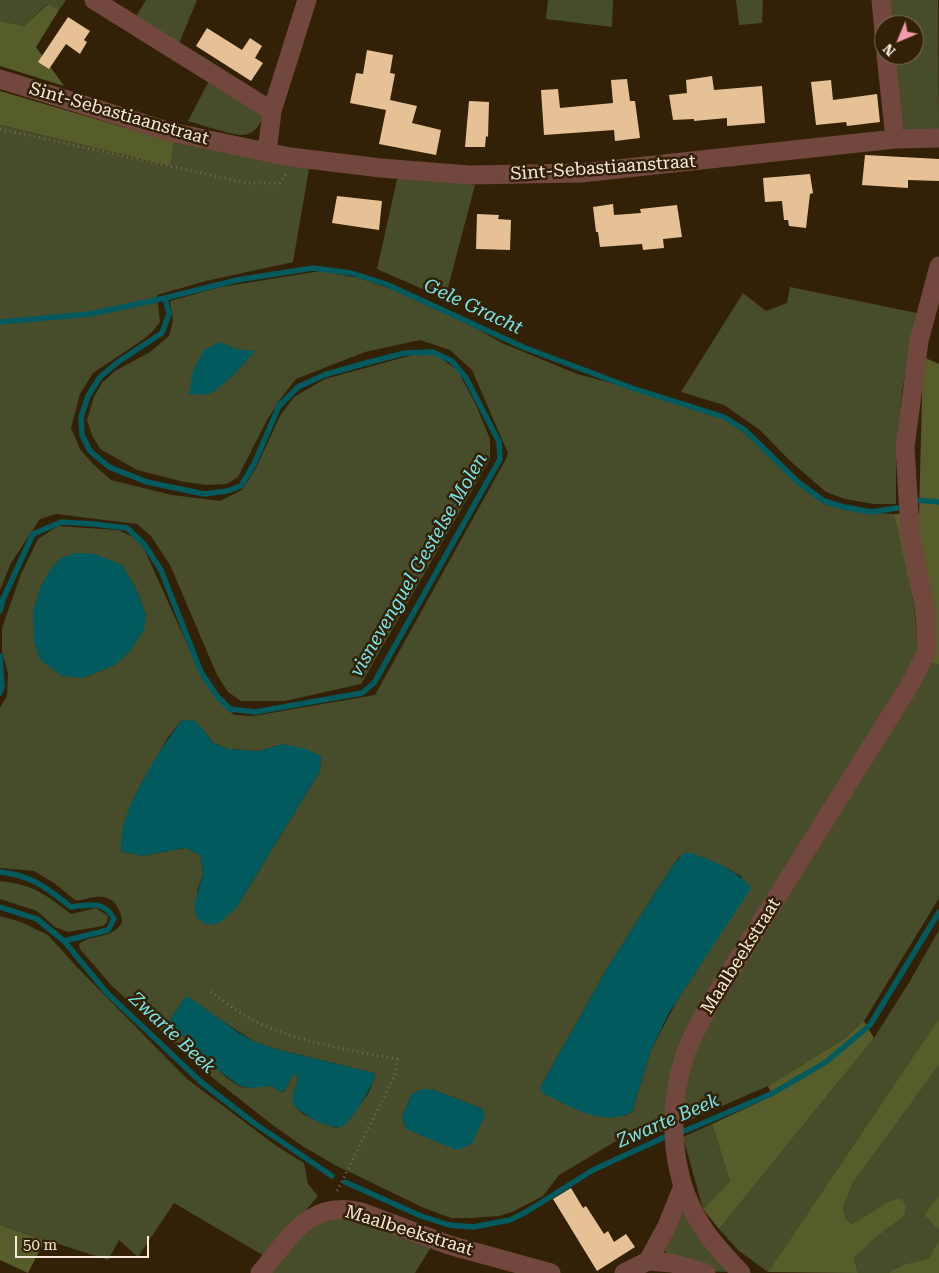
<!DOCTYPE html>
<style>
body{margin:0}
#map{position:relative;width:939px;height:1273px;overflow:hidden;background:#332107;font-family:"Roboto Serif",serif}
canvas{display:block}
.north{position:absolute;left:874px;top:15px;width:50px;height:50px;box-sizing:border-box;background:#332107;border:1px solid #81715b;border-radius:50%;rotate:225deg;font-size:14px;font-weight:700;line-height:20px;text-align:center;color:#f6e9da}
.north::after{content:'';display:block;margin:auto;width:18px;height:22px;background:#f39aac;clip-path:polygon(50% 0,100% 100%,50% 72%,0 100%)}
.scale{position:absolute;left:15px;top:1236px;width:134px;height:22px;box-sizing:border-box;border:2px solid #f6e9da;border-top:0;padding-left:6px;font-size:15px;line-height:18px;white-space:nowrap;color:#f6e9da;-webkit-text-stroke:4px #332107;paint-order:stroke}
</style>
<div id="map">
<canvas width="939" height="1273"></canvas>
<div class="north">N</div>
<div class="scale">50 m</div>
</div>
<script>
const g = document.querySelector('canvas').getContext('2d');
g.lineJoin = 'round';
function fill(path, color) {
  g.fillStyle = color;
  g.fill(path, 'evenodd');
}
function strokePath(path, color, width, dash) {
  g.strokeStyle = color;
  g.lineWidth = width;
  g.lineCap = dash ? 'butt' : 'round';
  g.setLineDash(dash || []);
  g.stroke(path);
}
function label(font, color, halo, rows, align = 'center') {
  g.font = font + ' "Roboto Serif",serif';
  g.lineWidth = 5;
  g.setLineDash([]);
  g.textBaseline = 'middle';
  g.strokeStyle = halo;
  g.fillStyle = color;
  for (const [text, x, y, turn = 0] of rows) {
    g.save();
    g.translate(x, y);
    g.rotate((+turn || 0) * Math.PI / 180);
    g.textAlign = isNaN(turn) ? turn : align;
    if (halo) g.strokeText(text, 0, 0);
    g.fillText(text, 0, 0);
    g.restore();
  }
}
fill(new Path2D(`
 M 0,0 L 66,0 L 59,10 L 47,4 L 24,26 L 0,21 Z
 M 146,0 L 197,0 L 178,46 L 135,18 Z
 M 548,0 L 613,0 L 612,27 L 546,19 Z
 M 736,0 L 763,0 L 762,23 L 739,25 Z
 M 886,0 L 938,0 L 939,130 L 904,130 L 889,55 L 914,55 L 914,25 L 888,25 Z
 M 211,77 L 262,113 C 263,124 254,134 243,135 C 234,136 199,124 188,121 Z
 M 0,125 L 169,166 L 174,142 L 309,169 L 293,262 L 206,281 L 157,295 L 160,322 L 151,333 L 141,341 L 93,373 L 80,394 L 71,428 L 80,449 L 92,463 L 111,480 L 172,495 L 220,501 L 242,490 L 256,468 L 280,416 L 294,397 L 325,379 L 416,354 L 437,355 L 458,371 L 476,405 L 490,439 L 490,459 L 361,684 L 285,701 L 241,701 L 228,692 L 217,675 L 170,565 L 151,536 L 137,524 L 56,514 L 40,519 L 11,563 L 0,590 Z
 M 398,175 L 475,185 L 445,299 L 377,269 Z
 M 321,271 L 359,278 L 397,291 L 446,311 L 502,343 L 577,374 L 642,391 L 724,418 L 753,440 L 799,485 L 821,501 L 863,512 L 894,514 C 904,561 919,608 917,656 L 714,990 L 669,1130 L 618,1140 L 559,1175 L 543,1196 L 512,1212 L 499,1216 L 471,1218 L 451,1218 L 424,1208 L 333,1164 L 304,1147 L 274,1126 L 214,1079 L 111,985 L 80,949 L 79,944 C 92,933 113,940 122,922 C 121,907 112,895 96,897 C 89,897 83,901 75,900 L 54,883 L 34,871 L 0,868 L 0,708 L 7,696 L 8,673 L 2,652 L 2,628 L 21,574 L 38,539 L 58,526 L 118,530 L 140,540 L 201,675 L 219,701 L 234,715 L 253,716 L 375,695 L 506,459 L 508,453 L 472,370 L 450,350 L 420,340 L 365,352 L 296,379 L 281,398 L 267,420 L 238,477 L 227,484 L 208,485 L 184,482 L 137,470 L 100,449 L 92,435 L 87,420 L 94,397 L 102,383 L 115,371 L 150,352 L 169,336 L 173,321 L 170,301 L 221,287 ZM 122,565 L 137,591 L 146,615 L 115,665 L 83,678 ZM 182,720 L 201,727 L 213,743 L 229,749 L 259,751 L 283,744 L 321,756 L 320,771 L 236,908 L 197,892 L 203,873 L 200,855 L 185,848 L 142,856 L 121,851 L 133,801 L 168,737 ZM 689,853 L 729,869 L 742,877 L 651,1050 L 632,1112 L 624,1116 L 541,1086 L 609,965 L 673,865 L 679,857 ZM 185,997 L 255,1042 L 276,1049 L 374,1073 L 375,1077 L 368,1094 L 345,1124 L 336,1128 L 304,1115 L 297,1109 L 293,1100 L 298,1079 L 296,1074 L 292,1076 L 284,1092 C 278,1091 275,1088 270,1086 C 261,1083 252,1089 242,1087 C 225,1082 184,1036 169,1022 ZM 422,1089 L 431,1089 L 481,1108 L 406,1129 L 402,1117 L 412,1094 Z
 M 790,287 L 917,313 L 902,391 L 896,455 L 896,504 L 874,504 L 845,499 L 826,492 L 789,460 L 760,430 L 724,405 L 681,392 L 743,293 L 766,311 L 787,303 Z
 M 932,663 L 939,665 L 939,898 L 864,1021 L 844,1039 L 768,1086 L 681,1124 L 692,1051 Z
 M 0,881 C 35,885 43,893 71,914 L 96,908 L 108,916 L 107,922 L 103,926 L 68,932 L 55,927 L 37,911 L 0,899 Z
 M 0,916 L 21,922 L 48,935 L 76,966 L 187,1079 L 278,1147 L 304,1163 L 308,1184 L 318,1196 L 266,1257 L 174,1203 L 138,1257 L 119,1240 L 108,1260 L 0,1225 Z
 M 939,930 L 939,1018 L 768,1272 L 739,1251 L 719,1229 L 874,1038 L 910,981 Z
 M 939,1065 L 939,1195 L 924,1215 L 939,1231 L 939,1239 L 929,1258 L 914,1263 L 897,1267 L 889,1273 L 858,1273 L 854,1258 L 872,1241 L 904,1216 L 900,1198 L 889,1201 L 852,1224 L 846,1219 L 843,1208 L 853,1183 Z
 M 712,1124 L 730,1181 L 703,1209 L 683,1137 Z
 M 681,1212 L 686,1212 L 727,1270 L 726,1272 L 712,1271 L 667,1255 L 664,1250 Z
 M 344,1214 L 433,1244 L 415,1273 L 268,1273 L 307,1228 Z`), '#474c2a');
fill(new Path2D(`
 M 48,4 L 59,10 L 36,47 L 64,86 L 0,66 L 0,21 L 24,26 Z
 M 0,91 L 174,142 L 170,166 L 0,125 Z
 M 923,357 L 939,364 L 939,665 L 932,663 L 925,674 L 917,656 L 918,634 L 914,604 L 894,514 L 919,514 Z
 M 939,1018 L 939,1065 L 853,1183 L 843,1208 L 846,1219 L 852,1224 L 889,1201 L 900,1198 L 906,1205 L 904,1216 L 872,1241 L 854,1258 L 858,1273 L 768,1272 Z
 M 864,1021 L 874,1038 L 719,1229 L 703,1209 L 730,1181 L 712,1124 L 772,1096 L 768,1086 L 844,1039 Z
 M 939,1195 L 939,1231 L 924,1215 Z
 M 0,1225 L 45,1240 L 28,1273 L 0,1260 Z
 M 939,1239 L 939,1273 L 889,1273 C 896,1265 918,1262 929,1258 Z`), '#565d2b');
fill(new Path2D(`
 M 220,342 L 236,349 L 255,351 C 246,362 219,393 205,395 C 200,395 194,394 189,394 L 193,371 L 204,350 Z
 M 75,553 L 95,554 L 122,565 L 137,591 L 146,615 L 144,630 L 130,651 L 115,665 L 83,678 L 62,676 L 40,660 L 34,642 L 33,612 L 40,588 L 50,570 L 61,558 Z
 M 182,720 L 195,721 L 201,727 L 213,743 L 229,749 L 259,751 L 283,744 L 306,749 L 321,756 L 320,771 L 236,908 L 219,923 L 207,925 L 197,918 L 194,906 L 203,873 L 200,855 L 185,848 L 142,856 L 121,851 C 121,845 121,838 122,831 C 128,799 162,746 182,720 Z
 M 688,852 C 711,860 736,869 751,888 L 669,1013 L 651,1050 L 632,1112 C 603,1128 570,1106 544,1094 L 540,1089 L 541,1086 L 609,965 L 673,865 L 683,854 Z
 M 185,997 L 189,997 L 239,1033 L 255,1042 L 276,1049 L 374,1073 L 375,1077 C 371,1087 351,1124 341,1127 C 331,1130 298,1113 294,1105 C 290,1097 296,1086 298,1079 L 296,1074 L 292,1076 L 285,1090 L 282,1092 L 270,1086 L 250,1088 L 240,1086 L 219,1071 L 169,1022 Z
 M 422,1089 L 431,1089 L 481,1108 L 485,1115 L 472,1144 L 456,1150 L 406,1129 L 402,1117 L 412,1094 Z`), '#015b5e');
strokePath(new Path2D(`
 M 0,322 L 90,314 L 165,298 L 237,280 L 313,268 L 351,273 L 386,284 L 523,347 L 632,388 L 724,417 L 745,430 L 798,482 L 824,501 L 844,507 L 872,512 L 897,508
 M 916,500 L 939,502
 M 0,611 L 3,599 L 33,534 L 61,522 L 94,524 L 127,528 L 144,544 L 161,570 L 201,672 L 217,696 L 230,709 L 255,712 L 362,693 L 374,683 L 500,459 L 499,442 L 466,378 L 452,361 L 433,352 L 405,353 L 366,363 L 324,375 L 298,387 L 279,406 L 254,464 L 241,486 L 227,491 L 204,494 L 147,482 L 109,467 L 90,451 L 82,435 L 81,417 L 88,396 L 100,377 L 118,362 L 162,333 L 169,314 L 165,298
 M 0,656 L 2,687 L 0,693
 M 0,872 C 31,875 47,888 71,907 C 90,905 104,900 114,919 L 108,930 L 64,941
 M 0,907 L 37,919 L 64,941 L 107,993 L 201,1082 L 254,1123 L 332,1176
 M 345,1182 L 421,1216 L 449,1225 L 473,1227 L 510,1220 L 526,1212 L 593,1170 L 669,1135 L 687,1130 L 773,1093 L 826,1062 L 870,1025 L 939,912`), '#015b5e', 5.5);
fill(new Path2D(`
 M 68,17 L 90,31 L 84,40 L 87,42 L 80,54 L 66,44 L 49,69 L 38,62 Z
 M 207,28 L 242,50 L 250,38 L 262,46 L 255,58 L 263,63 L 251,81 L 196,46 Z
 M 367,50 L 393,55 L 390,73 L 395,74 L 390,100 L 417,106 L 412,123 L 441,130 L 436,155 L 379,144 L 386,110 L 350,103 L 356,73 L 363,74 Z
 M 712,76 L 714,90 L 762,86 L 765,123 L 727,126 L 727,118 L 694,121 L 694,119 L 673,120 L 669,95 L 687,93 L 686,80 Z
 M 627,79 L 630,101 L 635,101 L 640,138 L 615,141 L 614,130 L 544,135 L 541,90 L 558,89 L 560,108 L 613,103 L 611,80 Z
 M 831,80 L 833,100 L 877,94 L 880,122 L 847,126 L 846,122 L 816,125 L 811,82 Z
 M 469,101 L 489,102 L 488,137 L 486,136 L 485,147 L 465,147 Z
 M 865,155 L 939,159 L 939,181 L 908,180 L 908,188 L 862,185 Z
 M 810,174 L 813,193 L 810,194 L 806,228 L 789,226 L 788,220 L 784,220 L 782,201 L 765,202 L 763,178 Z
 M 337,196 L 382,201 L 379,230 L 332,223 Z
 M 613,204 L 614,215 L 641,213 L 640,209 L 677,205 L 682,237 L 663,239 L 664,248 L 643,250 L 642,244 L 600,247 L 598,232 L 596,232 L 593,207 Z
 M 477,214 L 499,215 L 498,219 L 511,220 L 510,250 L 476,249 Z
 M 571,1188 L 583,1208 L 586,1206 L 604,1234 L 608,1231 L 614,1242 L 626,1234 L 635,1247 L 597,1271 L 553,1199 Z`), '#e6c195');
strokePath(new Path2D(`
 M 0,129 L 247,183 L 280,183 L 286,174
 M 211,992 C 223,1000 236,1011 249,1018 C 294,1042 347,1050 397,1059 L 395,1075 L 336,1193`), '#786852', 3, [1, 4]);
strokePath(new Path2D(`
 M 94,0 L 272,111
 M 881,0 L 884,32
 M 886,55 L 895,139
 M 0,79 L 171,132 L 290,157 L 381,168 L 469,175 L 581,173 L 895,139 L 939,138
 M 267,152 L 272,111 L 307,0
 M 648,1261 L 672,1263 L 706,1273
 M 260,1273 C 289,1239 309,1199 361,1212 L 449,1245 L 551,1273
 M 624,1273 L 648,1261 L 667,1226 L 683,1186
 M 741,1273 C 730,1261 718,1249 708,1235 C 670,1184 666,1114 685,1055 C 690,1038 701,1022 708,1007 L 911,683 L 927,651 L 925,610 L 910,531 L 905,447 L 919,341 L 939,266`), '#72483e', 19);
label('18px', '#f6e9da', '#332107', [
 ["Sint-Sebastiaanstraat",119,114,16],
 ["Sint-Sebastiaanstraat",603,168,-4],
 ["Maalbeekstraat",741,956,-58],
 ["Maalbeekstraat",409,1231,17]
]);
label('italic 19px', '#77e6ec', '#332107', [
 ["Gele Gracht",473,307,25],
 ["visnevenguel Gestelse Molen",419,565,-60],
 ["Zwarte Beek",172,1033,43],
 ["Zwarte Beek",668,1121,-23]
]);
</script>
